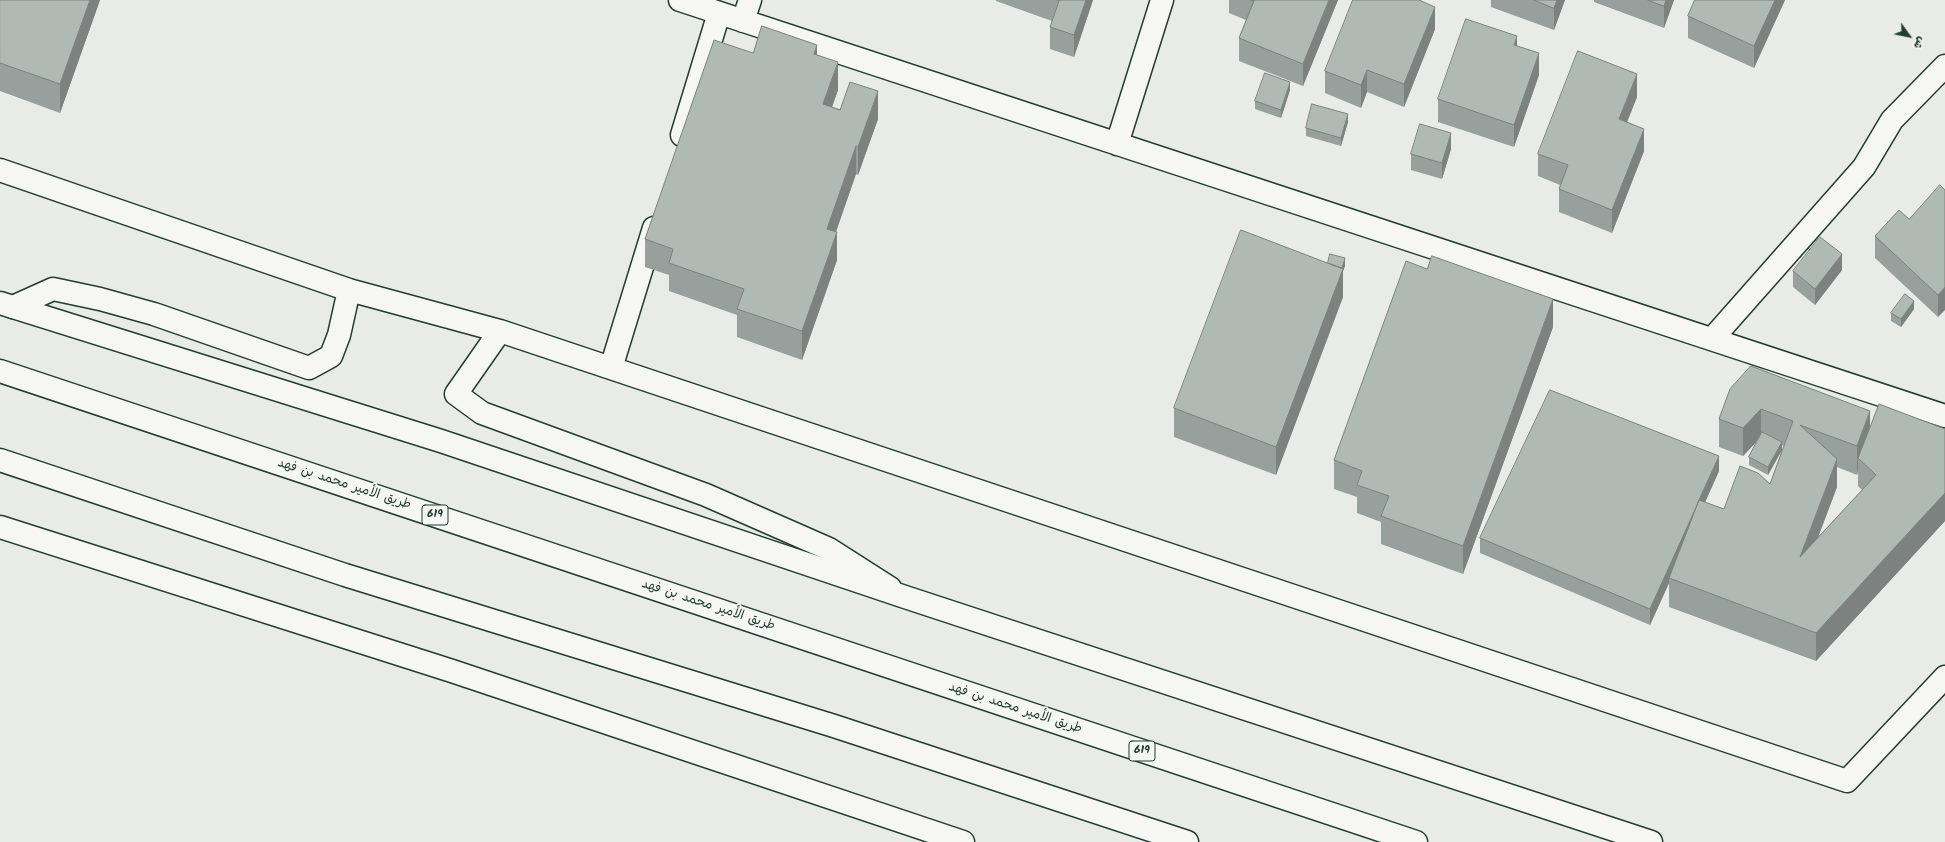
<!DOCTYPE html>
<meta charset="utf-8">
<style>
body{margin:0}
#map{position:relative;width:1945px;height:842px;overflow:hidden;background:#e9ebe7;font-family:Kalam,"Playpen Sans Arabic",sans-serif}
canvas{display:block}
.north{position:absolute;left:1889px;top:16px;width:40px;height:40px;-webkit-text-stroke:3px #f6f6f2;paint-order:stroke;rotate:123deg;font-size:11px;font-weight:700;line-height:16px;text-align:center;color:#1f3d34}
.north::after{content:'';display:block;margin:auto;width:14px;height:18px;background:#1f3d34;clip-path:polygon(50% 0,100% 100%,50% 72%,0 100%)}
</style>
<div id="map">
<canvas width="1945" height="842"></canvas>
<div class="north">ش</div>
</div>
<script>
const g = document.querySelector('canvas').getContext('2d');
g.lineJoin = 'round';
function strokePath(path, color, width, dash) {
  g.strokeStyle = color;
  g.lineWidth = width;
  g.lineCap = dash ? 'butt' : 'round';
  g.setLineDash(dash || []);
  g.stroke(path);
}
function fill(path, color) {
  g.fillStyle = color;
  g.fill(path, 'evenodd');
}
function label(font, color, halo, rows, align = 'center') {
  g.font = font + ' Kalam,"Playpen Sans Arabic",sans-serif';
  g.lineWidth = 3.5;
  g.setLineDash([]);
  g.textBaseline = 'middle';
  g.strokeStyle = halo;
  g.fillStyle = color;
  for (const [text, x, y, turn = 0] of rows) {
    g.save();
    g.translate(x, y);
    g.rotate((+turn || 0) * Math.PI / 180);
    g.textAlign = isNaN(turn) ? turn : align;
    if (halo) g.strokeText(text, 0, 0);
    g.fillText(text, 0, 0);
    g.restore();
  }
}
const minor = new Path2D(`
 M 680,0 L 1945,416
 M 743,21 L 750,0
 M 682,135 L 719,13
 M 1117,144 L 1162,0
 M 0,170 L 349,290 L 500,331 L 1847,781 L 1945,677
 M 13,307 L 53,289 L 100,299 L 154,314 L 309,368 L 331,356 L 339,335 L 349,290
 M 500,331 L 456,394 L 482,413 L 706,495 L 829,549 L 890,588
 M 1712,339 L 1864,167 L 1892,120 L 1945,66
 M 611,368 L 654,228`);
const major = new Path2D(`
 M 0,303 L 441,441 L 905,597 L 1651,842
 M 0,527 L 452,671 L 963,842`);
const highway = new Path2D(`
 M 0,371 L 1416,842
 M 0,460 L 345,575 L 834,726 L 1187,842`);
strokePath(minor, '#1f3d34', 25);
strokePath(major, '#1f3d34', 25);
strokePath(highway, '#1f3d34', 25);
strokePath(minor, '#f6f6f2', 22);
strokePath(major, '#f6f6f2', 22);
strokePath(highway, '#f6f6f2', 22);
fill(new Path2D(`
 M 0,0 L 100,0 L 60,113 L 0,91 Z
 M 996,0 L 1093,0 L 1074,57 L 1050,49 L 1050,27 L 1052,21 L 996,1 Z
 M 1229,0 L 1338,0 L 1303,86 L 1239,61 L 1239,38 L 1246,20 L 1229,13 Z
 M 1491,0 L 1565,0 L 1554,30 L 1491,7 Z
 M 1594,0 L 1674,0 L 1664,28 L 1594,2 Z
 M 1695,0 L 1785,0 L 1754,68 L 1688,38 L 1688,16 Z
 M 1435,29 L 1404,107 L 1367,92 L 1361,108 L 1325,93 L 1325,71 Z
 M 1517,46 L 1539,75 L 1514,147 L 1438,122 L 1438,99 Z
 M 753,53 L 817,55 L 838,90 L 832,107 L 878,119 L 858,175 L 856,174 L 836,232 L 837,260 L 802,360 L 737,337 L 737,315 L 669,291 L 669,275 L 645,267 L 645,239 Z
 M 1290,90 L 1281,118 L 1255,109 L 1255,101 Z
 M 1637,97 L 1627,122 L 1644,151 L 1612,233 L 1559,212 L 1559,189 L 1560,185 L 1538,176 L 1538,154 Z
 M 1348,122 L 1341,146 L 1306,136 L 1306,128 Z
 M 1451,149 L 1442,179 L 1411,170 L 1411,154 Z
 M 1945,190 L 1938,317 L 1875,258 L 1875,236 L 1909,219 Z
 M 1328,263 L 1345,266 L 1343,271 L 1343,297 L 1276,475 L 1174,437 L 1174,408 Z
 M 1842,270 L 1815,305 L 1793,287 L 1793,271 Z
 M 1914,309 L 1901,327 L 1891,321 L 1891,313 Z
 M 1553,327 L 1463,574 L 1381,544 L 1381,522 L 1357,513 L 1357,497 L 1334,489 L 1334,460 Z
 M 1730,389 L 1870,427 L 1945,429 L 1945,521 L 1816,661 L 1669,607 L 1669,583 L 1650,625 L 1480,553 L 1480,538 L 1719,471 L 1705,502 L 1724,509 L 1770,484 L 1784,446 L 1782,445 L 1782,450 L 1768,475 L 1749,465 L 1749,457 L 1758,440 L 1743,456 L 1719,447 L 1719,419 ZM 1837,467 L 1857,475 L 1858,470 L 1858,486 L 1862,490 L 1818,537 L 1837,487 Z`), '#97a09c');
fill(new Path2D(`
 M 90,0 L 100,0 L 60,113 L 60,84 Z
 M 1086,0 L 1093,0 L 1074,57 L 1074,35 Z
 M 1329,0 L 1338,0 L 1303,86 L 1303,64 Z
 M 1557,0 L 1565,0 L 1554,30 L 1554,8 Z
 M 1666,0 L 1674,0 L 1664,28 L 1664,6 Z
 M 1775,0 L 1785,0 L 1754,68 L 1754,46 Z
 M 1435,7 L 1435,29 L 1404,107 L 1404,84 Z
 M 1517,36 L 1517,58 L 1514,45 Z
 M 817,45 L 817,73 L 814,54 Z
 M 1539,53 L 1539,75 L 1514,147 L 1514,125 Z
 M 838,62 L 838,90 L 823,133 L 823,104 Z
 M 1367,70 L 1367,92 L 1361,108 L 1361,85 Z
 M 1637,74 L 1637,97 L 1619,142 L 1619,119 Z
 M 1290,82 L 1290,90 L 1281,118 L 1281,110 Z
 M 878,91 L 878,119 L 858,175 L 858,147 Z
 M 1348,114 L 1348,122 L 1341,146 L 1341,138 Z
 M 1644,129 L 1644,151 L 1612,233 L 1612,210 Z
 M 1451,133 L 1451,149 L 1442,179 L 1442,163 Z
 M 856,146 L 856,174 L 827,257 L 827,229 Z
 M 837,232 L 837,260 L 802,360 L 802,331 Z
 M 1842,254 L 1842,270 L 1815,305 L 1815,289 Z
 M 1345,258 L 1345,266 L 1343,271 L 1343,297 L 1276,475 L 1276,447 Z
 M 1945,287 L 1945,310 L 1938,317 L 1938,295 Z
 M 1553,299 L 1553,327 L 1463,574 L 1463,546 Z
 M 1914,301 L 1914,309 L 1901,327 L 1901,319 Z
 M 1761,409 L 1761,437 L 1743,456 L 1743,428 Z
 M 1870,411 L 1870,439 L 1858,458 L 1858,470 L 1857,475 L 1857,446 Z
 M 1782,442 L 1782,450 L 1768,475 L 1768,467 Z
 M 1719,456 L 1719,471 L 1671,579 L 1669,578 L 1669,583 L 1650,625 L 1650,609 Z
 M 1837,459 L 1837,487 L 1800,585 L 1800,557 Z
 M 1945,493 L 1945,521 L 1816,661 L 1816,633 Z`), '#7b827f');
const building = new Path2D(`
 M 0,0 L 90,0 L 60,84 L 0,63 Z
 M 1057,0 L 1086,0 L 1074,35 L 1050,27 L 1059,1 Z
 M 1251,0 L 1329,0 L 1303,64 L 1239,38 L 1254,1 Z
 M 1353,0 L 1419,0 L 1435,7 L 1404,84 L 1367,70 L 1361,85 L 1325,71 Z
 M 1534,0 L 1557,0 L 1554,8 Z
 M 1648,0 L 1666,0 L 1664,6 Z
 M 1695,0 L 1775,0 L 1754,46 L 1688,16 Z
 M 1466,19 L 1517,36 L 1514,45 L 1539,53 L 1514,125 L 1438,99 Z
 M 762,26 L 817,45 L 814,54 L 838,62 L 823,104 L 840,110 L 850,82 L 878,91 L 858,147 L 856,146 L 827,229 L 837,232 L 802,331 L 737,309 L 744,289 L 669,263 L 673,249 L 645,239 L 714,40 L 753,53 Z
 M 1578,51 L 1637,74 L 1619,119 L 1644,129 L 1612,210 L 1559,189 L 1568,165 L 1538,154 Z
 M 1265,73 L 1290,82 L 1281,110 L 1255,101 Z
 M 1312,104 L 1348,114 L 1341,138 L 1306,128 Z
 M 1420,124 L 1451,133 L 1442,163 L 1411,154 Z
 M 1940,185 L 1945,190 L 1945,287 L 1938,295 L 1875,236 L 1899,210 L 1909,219 Z
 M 1241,230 L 1343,269 L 1276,447 L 1174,408 Z
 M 1820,237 L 1842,254 L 1815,289 L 1793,271 Z
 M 1330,254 L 1345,258 L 1342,268 L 1328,263 Z
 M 1432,256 L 1553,299 L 1463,546 L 1381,516 L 1389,496 L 1357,485 L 1362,471 L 1334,460 L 1406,261 L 1427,269 Z
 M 1905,294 L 1914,301 L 1901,319 L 1891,313 Z
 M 1751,366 L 1870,411 L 1857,446 L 1800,425 L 1837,459 L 1800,557 L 1876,475 L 1858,458 L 1879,404 L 1945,429 L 1945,493 L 1816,633 L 1669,578 L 1699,500 L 1724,509 L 1740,466 L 1758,473 L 1770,484 L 1793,421 L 1761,409 L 1743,428 L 1719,419 L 1730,389 Z
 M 1550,390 L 1719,456 L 1699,500 L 1694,512 L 1650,609 L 1480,538 Z
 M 1762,432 L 1782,442 L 1768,467 L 1749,457 Z`);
fill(building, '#b0bab5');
strokePath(building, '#7b827f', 1);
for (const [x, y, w] of [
 [435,515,26],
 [1142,751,26]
]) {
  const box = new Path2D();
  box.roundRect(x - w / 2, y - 10, w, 20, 3);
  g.fillStyle = '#f6f6f2';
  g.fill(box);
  strokePath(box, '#1f3d34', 1);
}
label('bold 12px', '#1f3d34', null, [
 ["619",435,515],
 ["619",1142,751]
]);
label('13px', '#1f3d34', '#f6f6f2', [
 ["طريق الأمير محمد بن فهد",344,485,18],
 ["طريق الأمير محمد بن فهد",708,606,18],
 ["طريق الأمير محمد بن فهد",1015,709,18]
]);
</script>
